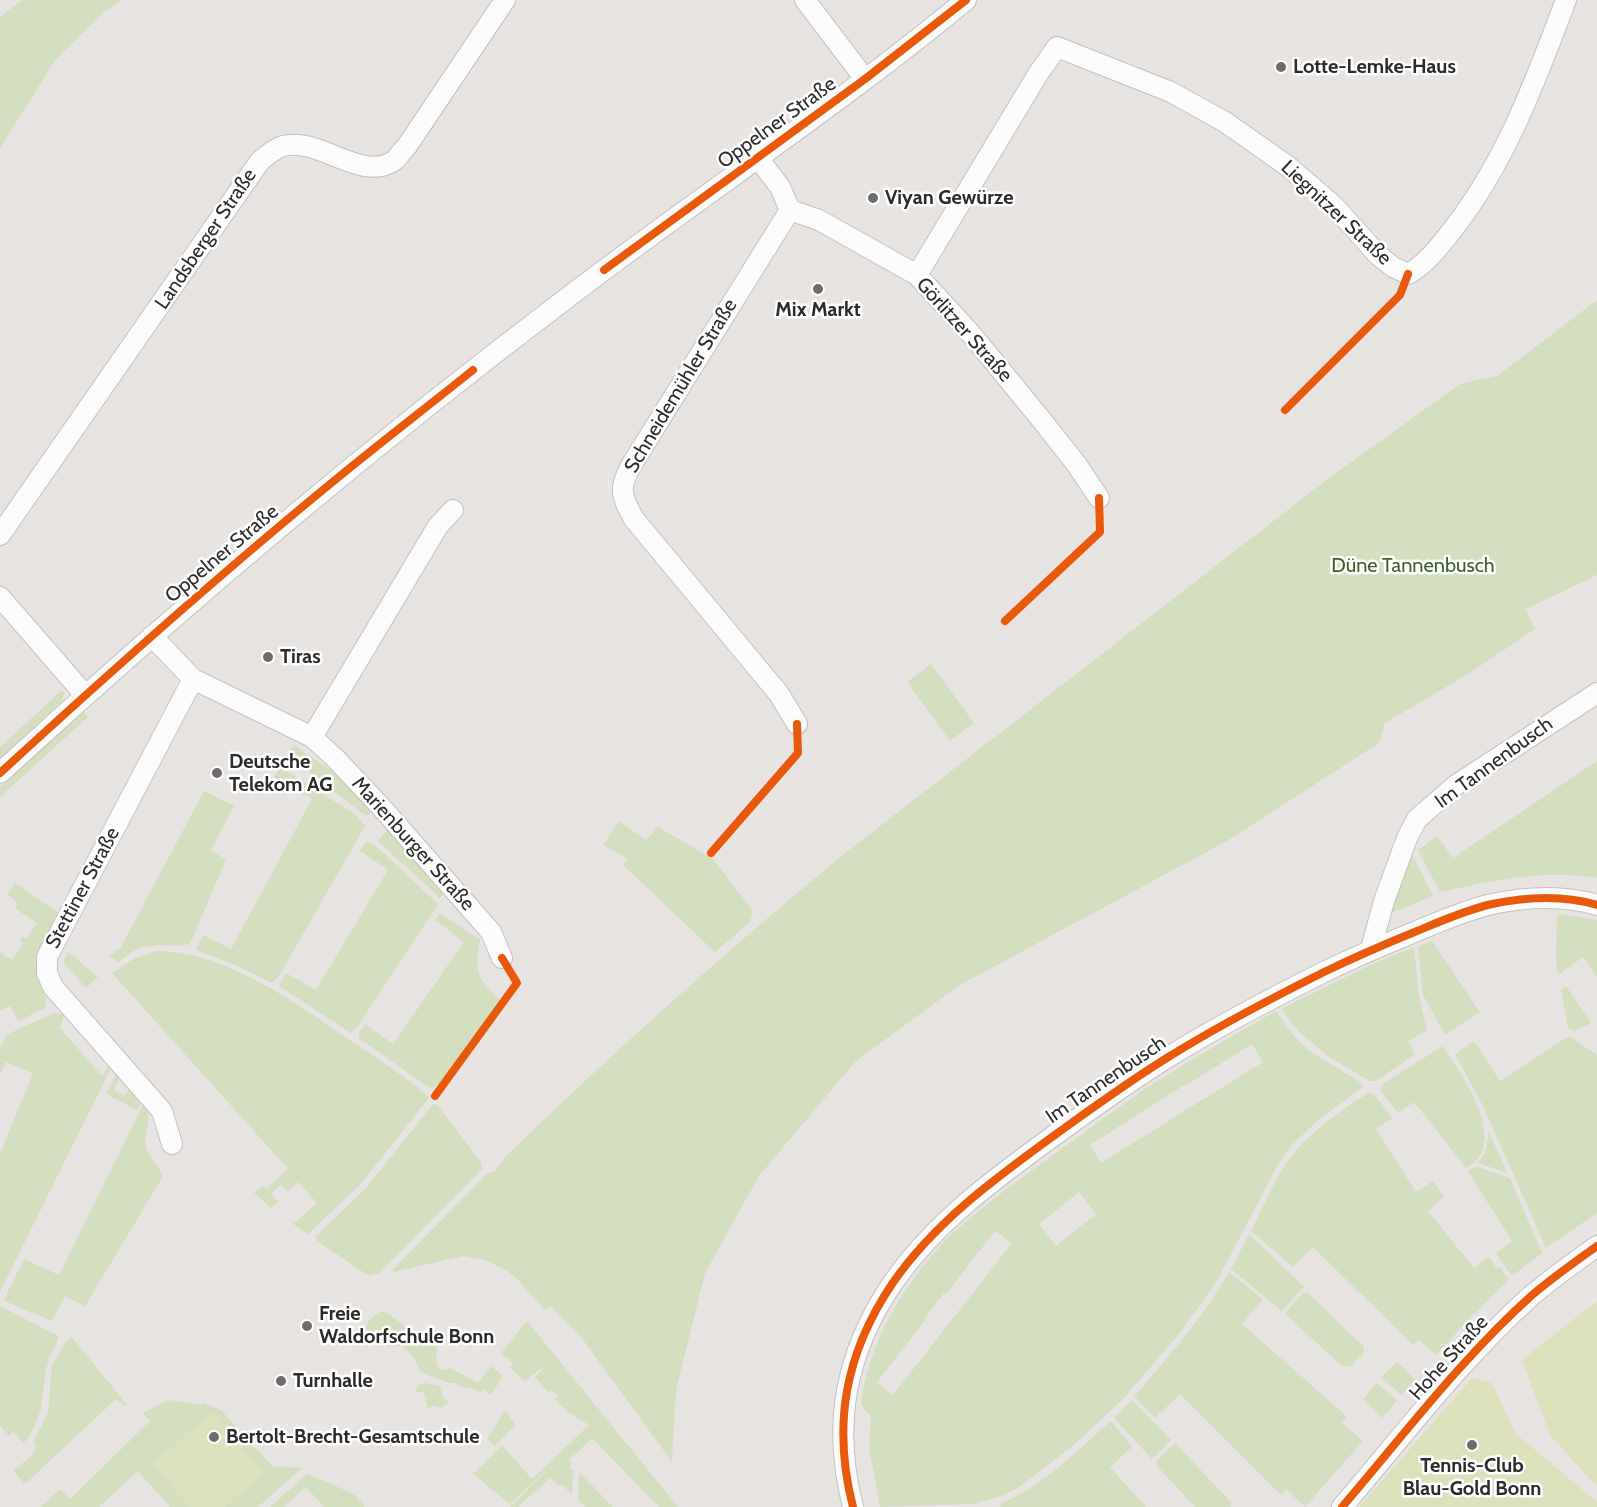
<!DOCTYPE html>
<meta charset="utf-8">
<style>
body{margin:0}
canvas{display:block;background:#e8e4e2}
</style>
<canvas width="1597" height="1507"></canvas>
<script>
const g = document.querySelector('canvas').getContext('2d');
g.lineJoin = 'round';
function fill(path, color) {
  g.fillStyle = color;
  g.fill(path, 'evenodd');
}
function strokePath(path, color, width, dash) {
  g.strokeStyle = color;
  g.lineWidth = width;
  g.lineCap = dash ? 'butt' : 'round';
  g.setLineDash(dash || []);
  g.stroke(path);
}
function label(font, color, halo, rows, align = 'center') {
  g.font = font + ' Cabin,sans-serif';
  g.lineWidth = 5;
  g.setLineDash([]);
  g.textBaseline = 'middle';
  g.strokeStyle = halo;
  g.fillStyle = color;
  for (const [text, x, y, turn = 0] of rows) {
    g.save();
    g.translate(x, y);
    g.rotate((+turn || 0) * Math.PI / 180);
    g.textAlign = isNaN(turn) ? turn : align;
    if (halo) g.strokeText(text, 0, 0);
    g.fillText(text, 0, 0);
    g.restore();
  }
}
fill(new Path2D(`
 M 22,0 L 122,0 L 104,12 L 56,59 L 0,148 L 0,17 Z
 M 1597,300 L 1597,575 L 1526,609 L 1535,629 L 1468,674 L 1385,723 L 1379,743 L 1227,841 L 958,986 L 855,1062 L 759,1176 L 705,1273 L 676,1390 L 672,1462 L 581,1337 L 550,1306 L 546,1310 L 542,1307 L 518,1280 L 506,1270 L 485,1260 L 464,1256 L 393,1272 L 393,1269 L 488,1173 L 494,1172 L 506,1156 C 615,1051 727,950 844,854 L 1329,478 L 1460,384 L 1497,376 Z
 M 931,664 L 974,723 L 950,741 L 907,682 Z
 M 61,691 L 64,693 L 62,701 L 0,758 L 0,747 Z
 M 83,711 L 88,717 L 0,797 L 0,787 Z
 M 295,746 L 329,769 L 333,766 L 372,812 L 366,816 L 309,772 L 311,764 L 294,760 L 287,755 L 291,748 Z
 M 1597,761 L 1597,878 C 1543,869 1493,881 1440,892 L 1418,850 L 1437,836 L 1453,858 Z
 M 280,767 L 356,815 L 365,826 L 279,976 L 272,983 L 235,965 L 196,950 L 203,935 L 231,949 L 312,799 L 274,777 Z
 M 204,791 L 234,806 L 211,850 L 226,860 L 190,944 C 173,948 154,942 138,949 C 131,952 124,958 118,962 L 109,956 L 121,947 Z
 M 619,821 L 646,840 L 658,827 L 713,859 L 751,908 L 752,914 L 750,922 L 715,952 L 623,865 L 628,859 L 603,845 Z
 M 389,828 L 446,891 L 440,898 L 378,841 Z
 M 367,841 L 377,847 L 438,904 L 358,1026 L 351,1033 L 279,986 L 286,973 L 316,990 L 388,870 L 360,851 Z
 M 1411,852 L 1433,896 L 1391,913 L 1394,890 Z
 M 15,883 L 60,914 C 49,932 32,954 37,976 C 39,987 49,996 45,1008 L 18,1021 L 10,1006 L 0,1011 L 0,952 L 12,960 L 23,944 L 20,941 L 23,936 L 27,938 L 37,923 L 16,909 L 17,902 L 7,895 Z
 M 440,913 L 480,940 C 474,974 477,976 500,1000 L 440,1083 L 433,1088 L 428,1087 L 359,1038 L 359,1033 L 365,1024 L 393,1044 L 464,942 L 435,920 Z
 M 1561,914 L 1597,920 L 1597,977 L 1583,957 L 1558,975 L 1556,961 L 1557,916 Z
 M 1432,941 L 1480,1012 L 1445,1035 L 1423,995 L 1418,947 Z
 M 1414,947 L 1419,997 L 1427,1030 L 1408,1042 L 1415,1054 L 1376,1081 L 1370,1081 L 1329,1057 L 1299,1032 L 1281,1009 L 1368,966 Z
 M 157,951 C 226,951 302,1007 357,1045 C 381,1061 406,1077 428,1096 L 428,1099 L 361,1184 L 308,1234 L 293,1224 L 317,1203 L 298,1182 L 287,1192 L 281,1185 L 271,1193 L 278,1202 L 271,1208 L 254,1193 L 263,1186 L 266,1189 L 288,1169 L 112,973 L 133,959 Z
 M 68,952 L 98,977 L 86,988 L 63,962 Z
 M 1566,986 L 1591,1023 L 1574,1031 L 1568,1028 L 1561,990 Z
 M 1276,1011 L 1294,1036 L 1308,1050 L 1360,1082 L 1363,1087 L 1317,1121 L 1289,1148 L 1276,1168 L 1217,1281 L 1180,1333 L 1123,1399 L 1075,1444 L 1019,1487 L 1004,1495 L 973,1504 L 880,1507 L 869,1448 L 871,1417 L 861,1405 C 868,1339 912,1269 961,1226 C 997,1194 1038,1166 1077,1138 C 1101,1120 1126,1102 1151,1085 C 1192,1059 1234,1035 1276,1011 ZM 1252,1044 L 1263,1062 L 1101,1163 L 1090,1145 L 1184,1085 L 1185,1086 ZM 1079,1192 L 1096,1214 L 1056,1246 L 1039,1224 ZM 995,1231 L 1012,1243 L 893,1395 L 877,1382 L 926,1319 L 925,1318 L 944,1293 L 946,1294 Z
 M 54,1013 L 64,1015 L 60,1028 L 102,1076 L 109,1065 L 111,1068 L 0,1292 L 0,1154 L 33,1073 L 6,1062 L 0,1075 L 0,1049 L 6,1035 Z
 M 1569,1036 L 1597,1055 L 1597,1213 L 1546,1248 L 1484,1108 L 1455,1054 L 1474,1041 L 1500,1081 Z
 M 1443,1046 C 1460,1072 1498,1125 1480,1156 C 1477,1161 1471,1165 1466,1168 L 1414,1102 L 1398,1113 L 1381,1092 L 1382,1084 Z
 M 119,1074 L 120,1076 L 114,1090 L 125,1096 L 130,1087 L 142,1101 L 137,1110 L 106,1094 L 115,1076 Z
 M 1368,1093 L 1375,1095 L 1392,1118 L 1376,1129 L 1416,1192 L 1433,1181 L 1444,1197 L 1428,1211 L 1474,1268 L 1489,1257 L 1497,1269 L 1500,1267 L 1509,1280 L 1471,1317 L 1436,1355 L 1419,1340 L 1413,1345 L 1410,1342 L 1313,1247 L 1293,1267 L 1251,1231 C 1261,1212 1269,1192 1280,1173 C 1301,1138 1334,1115 1368,1093 Z
 M 144,1103 C 154,1119 143,1132 146,1147 C 149,1159 162,1166 162,1178 L 85,1306 L 65,1296 L 52,1321 L 5,1301 L 7,1293 L 24,1259 L 59,1275 Z
 M 433,1104 L 437,1105 L 481,1162 L 482,1169 L 379,1273 L 369,1276 L 317,1241 L 315,1237 L 367,1187 Z
 M 1489,1132 L 1507,1173 L 1478,1163 L 1485,1153 Z
 M 1478,1167 L 1510,1178 L 1542,1253 L 1512,1276 L 1496,1253 L 1512,1241 L 1467,1170 Z
 M 1249,1234 L 1304,1287 L 1282,1311 L 1231,1269 Z
 M 1229,1272 L 1263,1299 L 1242,1324 L 1344,1414 L 1347,1417 L 1342,1423 L 1363,1441 L 1305,1507 L 1286,1489 L 1281,1495 L 1180,1394 L 1155,1418 L 1134,1397 C 1168,1357 1203,1318 1229,1272 Z
 M 1307,1292 L 1364,1347 L 1364,1353 L 1351,1366 L 1342,1366 L 1286,1315 L 1287,1311 L 1303,1293 Z
 M 0,1306 L 58,1336 C 58,1345 50,1353 48,1362 C 40,1394 47,1414 24,1443 L 13,1432 L 9,1436 L 0,1426 Z
 M 381,1311 L 389,1314 L 406,1327 L 412,1342 L 437,1347 L 436,1365 L 442,1370 L 451,1368 L 478,1383 L 491,1366 L 503,1376 L 491,1395 L 483,1389 L 480,1393 L 474,1389 L 461,1387 L 455,1383 L 449,1383 L 421,1372 L 413,1356 L 402,1346 C 387,1348 370,1344 365,1327 L 370,1319 Z
 M 527,1321 L 678,1507 L 659,1507 L 592,1438 L 569,1460 L 572,1464 L 569,1467 L 573,1471 L 572,1494 L 561,1484 L 558,1486 L 550,1478 L 518,1507 L 510,1507 L 559,1458 L 510,1504 L 473,1474 L 502,1445 L 532,1479 L 589,1425 L 568,1412 L 555,1400 L 558,1396 L 552,1390 L 548,1392 L 535,1377 L 542,1370 L 540,1369 L 525,1381 L 510,1368 L 513,1363 L 501,1353 Z
 M 71,1336 L 127,1405 L 124,1406 L 116,1399 L 25,1484 L 13,1471 L 31,1456 L 36,1448 L 34,1441 L 48,1412 L 52,1365 L 65,1343 Z
 M 1397,1362 L 1416,1380 L 1401,1395 L 1381,1377 Z
 M 425,1383 L 440,1386 L 442,1396 L 449,1402 L 442,1408 L 433,1406 L 428,1408 L 424,1393 L 414,1391 L 420,1384 Z
 M 1377,1383 L 1397,1401 L 1382,1418 L 1363,1399 Z
 M 168,1400 L 203,1405 L 203,1403 L 221,1410 L 272,1466 L 302,1468 L 258,1507 L 224,1507 L 264,1471 L 153,1464 L 190,1507 L 170,1507 L 138,1471 L 99,1507 L 41,1507 L 60,1489 L 70,1499 L 150,1421 L 143,1413 Z
 M 1132,1400 L 1171,1440 L 1152,1459 L 1114,1418 Z
 M 505,1411 L 516,1425 L 495,1446 L 487,1439 Z
 M 1111,1421 L 1132,1447 L 1110,1467 L 1146,1507 L 1001,1507 L 999,1504 C 1042,1488 1077,1450 1111,1421 Z
 M 1175,1443 L 1230,1501 L 1232,1505 L 1230,1507 L 1195,1507 L 1158,1467 L 1156,1463 L 1158,1459 Z
 M 579,1472 L 613,1507 L 585,1507 L 578,1499 Z
 M 307,1474 L 354,1494 L 365,1507 L 324,1507 L 306,1487 L 284,1507 L 270,1507 Z`), '#d3dfbf');
fill(new Path2D(`
 M 1597,1301 L 1597,1487 L 1550,1435 L 1522,1360 Z
 M 1472,1378 L 1492,1383 L 1515,1433 L 1597,1502 L 1597,1507 L 1359,1507 Z
 M 211,1412 L 264,1472 L 224,1507 L 190,1507 L 153,1464 Z`), '#dde2bd');
const minor = new Path2D(`
 M 805,0 L 865,79
 M 758,158 L 780,187 L 790,210 L 632,464 C 618,488 621,496 634,519 L 779,694 L 797,724
 M 790,210 L 819,220 L 917,275 L 972,335 L 1044,423 L 1077,465 L 1099,498
 M 917,275 L 1038,74 L 1057,47 L 1171,92 L 1225,122 L 1289,167 L 1334,206 L 1378,255 L 1393,267 L 1408,274 C 1426,264 1437,249 1450,233 C 1505,164 1535,82 1566,0
 M 0,535 L 260,161 C 267,155 274,149 283,146 C 319,136 362,184 395,160 C 399,156 403,150 407,146 L 505,0
 M 0,597 L 85,695
 M 152,636 L 193,679 L 312,737 L 336,759 L 383,809 L 491,932 L 502,958
 M 312,737 L 438,526 L 453,510
 M 0,773 C 182,606 370,447 567,298 C 699,197 838,106 966,0
 M 1371,949 L 1384,901 L 1407,838 L 1417,819 L 1456,785 L 1597,693
 M 172,1144 L 162,1111 L 53,987 L 47,973 L 47,957 L 193,679
 M 853,1507 C 832,1425 845,1354 892,1284 C 934,1223 993,1180 1052,1137 C 1091,1109 1129,1081 1170,1056 C 1220,1025 1272,998 1324,972 C 1355,957 1385,944 1417,931 C 1441,921 1466,910 1492,904 C 1526,897 1564,895 1597,905
 M 1342,1507 C 1403,1436 1461,1359 1531,1296 C 1552,1278 1575,1262 1597,1246`);
strokePath(minor, '#c3c1c2', 22);
strokePath(minor, '#fcfbfb', 20);
strokePath(new Path2D(`
 M 604,270 L 865,79 L 966,0
 M 1285,410 L 1400,295 L 1408,274
 M 1005,621 L 1100,532 L 1099,498
 M 0,773 C 109,673 220,574 335,480 C 380,443 427,407 473,370
 M 711,853 L 798,753 L 797,724
 M 435,1096 L 517,983 L 502,958
 M 853,1507 C 832,1425 845,1354 892,1284 C 934,1223 993,1180 1052,1137 C 1091,1109 1129,1081 1170,1056 C 1220,1025 1272,998 1324,972 C 1355,957 1385,944 1417,931 C 1441,921 1466,910 1492,904 C 1526,897 1564,895 1597,905
 M 1342,1507 C 1403,1436 1461,1359 1531,1296 C 1552,1278 1575,1262 1597,1246`), '#e8590c', 8);
for (const [x, y, r, color] of [
 [1281,67,6,"#6d6c6b"],
 [873,198,6,"#6d6c6b"],
 [818,289,6,"#6d6c6b"],
 [268,657,6,"#6d6c6b"],
 [217,773,6,"#6d6c6b"],
 [307,1326,6,"#6d6c6b"],
 [281,1381,6,"#6d6c6b"],
 [214,1437,6,"#6d6c6b"],
 [1472,1445,6,"#6d6c6b"]
]) {
  const dot = new Path2D();
  dot.arc(x, y, r, 0, 2 * Math.PI);
  g.fillStyle = color;
  g.fill(dot);
  strokePath(dot, '#fff', 2);
}
label('bold 20px', '#2b2b2b', '#fff', [
 ["Lotte-Lemke-Haus",1293,67],
 ["Viyan Gewürze",885,198],
 ["Mix Markt",818,310,"center"],
 ["Tiras",280,657],
 ["Deutsche",229,762],
 ["Telekom AG",229,785],
 ["Freie",319,1314],
 ["Waldorfschule Bonn",319,1337],
 ["Turnhalle",293,1381],
 ["Bertolt-Brecht-Gesamtschule",226,1437],
 ["Tennis-Club",1472,1466,"center"],
 ["Blau-Gold Bonn",1472,1489,"center"]
], 'left');
label('20px', '#2b2b2b', '#fff', [
 ["Oppelner Straße",777,123,-36],
 ["Liegnitzer Straße",1336,213,43],
 ["Landsberger Straße",206,239,-56],
 ["Görlitzer Straße",964,330,48],
 ["Schneidemühler Straße",681,386,-59],
 ["Oppelner Straße",222,554,-40],
 ["Im Tannenbusch",1494,763,-36],
 ["Marienburger Straße",413,844,48],
 ["Stettiner Straße",83,888,-62],
 ["Im Tannenbusch",1106,1080,-34],
 ["Hohe Straße",1449,1358,-48]
]);
label('20px', '#3d6023', '#fff', [
 ["Düne Tannenbusch",1413,566]
]);
</script>
